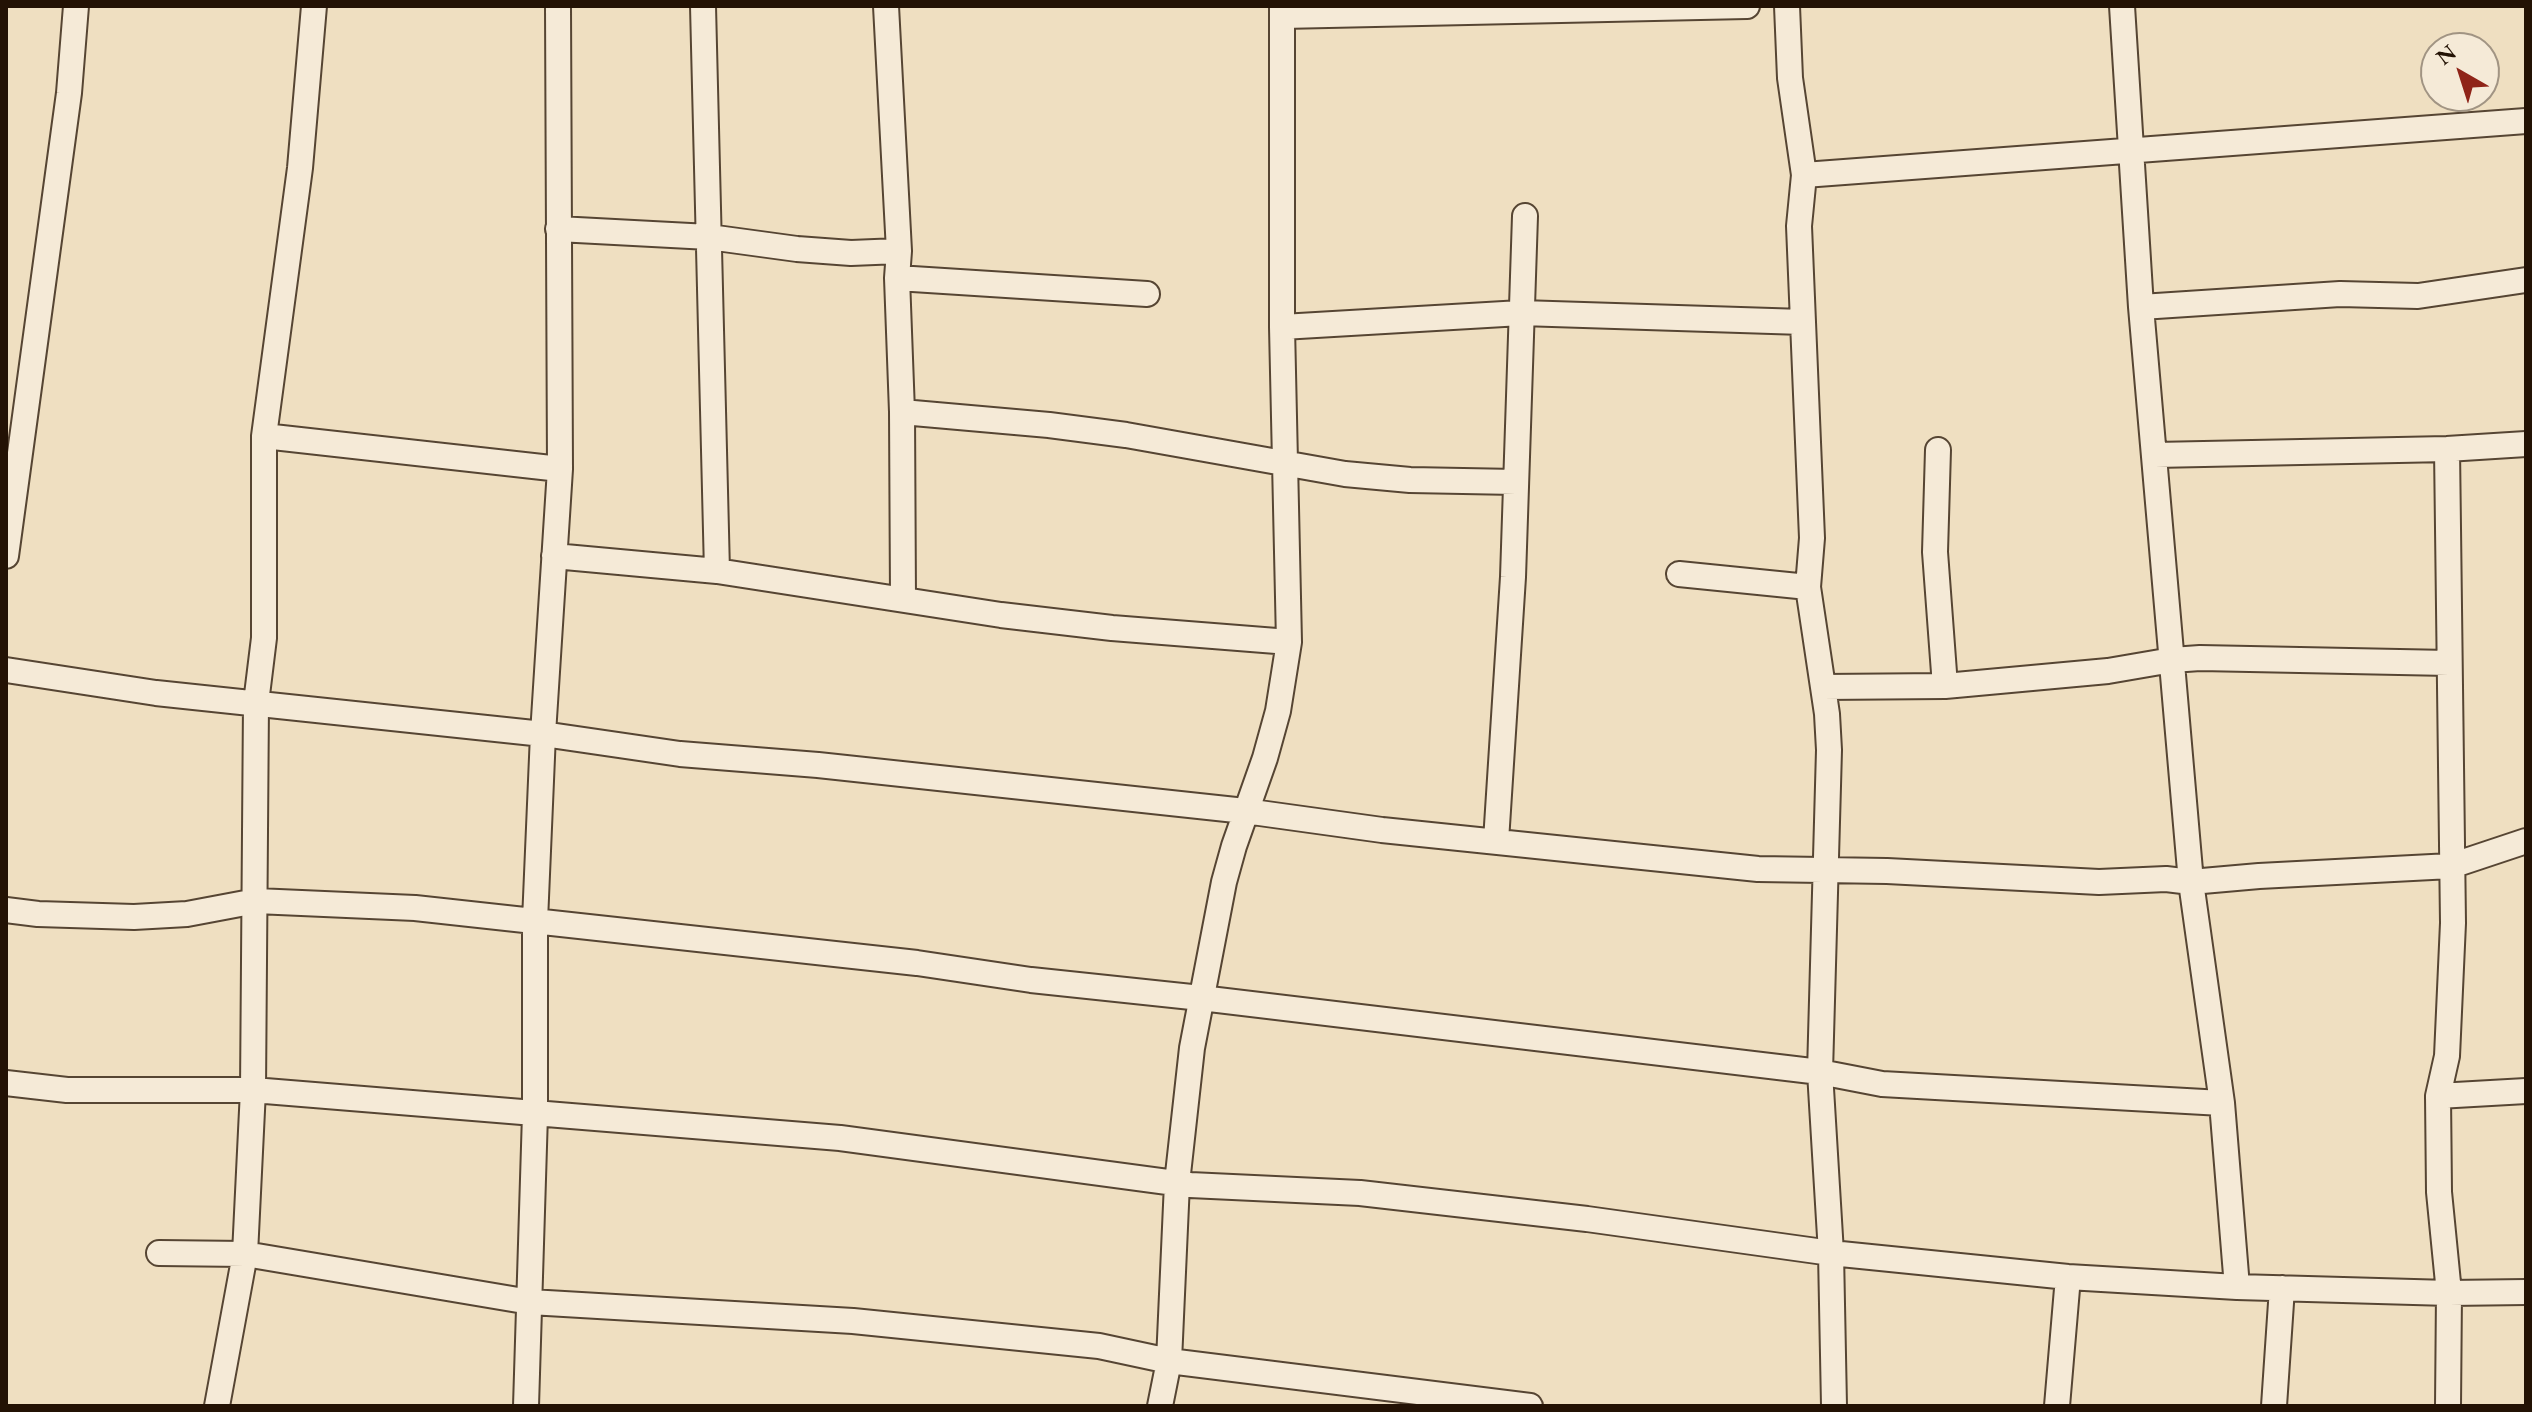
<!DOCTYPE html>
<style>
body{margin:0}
#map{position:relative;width:2532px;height:1412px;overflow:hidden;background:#efdfc1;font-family:"EB Garamond",serif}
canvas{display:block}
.frame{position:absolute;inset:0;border:8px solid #231204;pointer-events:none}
.north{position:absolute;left:2420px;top:32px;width:80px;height:80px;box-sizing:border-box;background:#f5ead7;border:2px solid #a19483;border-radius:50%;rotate:321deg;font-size:22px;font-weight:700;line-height:32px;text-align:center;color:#231204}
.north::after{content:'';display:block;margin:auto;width:28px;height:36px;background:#8f2418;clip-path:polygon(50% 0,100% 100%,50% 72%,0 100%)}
</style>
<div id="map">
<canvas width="2532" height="1412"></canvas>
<div class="frame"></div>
<div class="north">N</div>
</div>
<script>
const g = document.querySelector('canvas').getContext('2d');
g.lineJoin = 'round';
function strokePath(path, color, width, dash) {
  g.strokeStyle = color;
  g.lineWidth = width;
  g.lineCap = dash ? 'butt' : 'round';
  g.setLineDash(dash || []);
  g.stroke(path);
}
const minor = new Path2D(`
 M 703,6 L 717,571
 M 886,6 L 899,251 L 897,278 L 902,412 L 903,599
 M 1787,6 L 1790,78 L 1804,175 L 1799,226 L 1812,538 L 1808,587 L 1827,714 L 1829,750 L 1820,1072 L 1831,1253 L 1834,1406
 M 2122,6 L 2141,307 L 2191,882 L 2222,1103 L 2237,1287
 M 1282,16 L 1747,6
 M 1804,175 L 2526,121
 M 558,229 L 709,237 L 797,249 L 851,253 L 899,251
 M 897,278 L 1147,294
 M 2141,307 L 2340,294 L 2418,296 L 2526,280
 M 1282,327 L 1521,313 L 1803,322
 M 902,412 L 1049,425 L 1126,435 L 1345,474 L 1410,480 L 1516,482
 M 264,436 L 560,469
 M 2447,449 L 2453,923 L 2447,1056 L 2438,1096 L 2439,1192 L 2449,1293 L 2448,1406
 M 1938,450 L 1935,552 L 1945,686
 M 2155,455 L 2447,449 L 2526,444
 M 6,556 L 69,93 L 76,6
 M 554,556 L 717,571 L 1001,615 L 1112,628 L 1289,642
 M 1679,574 L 1808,587
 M 6,670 L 156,693 L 543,734 L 680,754 L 818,765 L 1245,811 L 1382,830 L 1758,869 L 1887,871 L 2099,882 L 2166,879 L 2191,882 L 2259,876 L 2451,866 L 2526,841
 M 1823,687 L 1945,686 L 2108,671 L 2172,660 L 2200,658 L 2449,663
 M 1496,841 L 1513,577 L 1525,216
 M 6,910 L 38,914 L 134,917 L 187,914 L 256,901 L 415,908 L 917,963 L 1031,980 L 1201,998 L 1820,1072 L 1882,1084 L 2222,1103
 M 6,1083 L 67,1090 L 253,1090 L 840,1138 L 1190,1185 L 1360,1193 L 1587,1219 L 1831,1253 L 2068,1277 L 2237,1287 L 2449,1293 L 2526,1292
 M 2438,1096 L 2526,1091
 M 159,1253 L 245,1254 L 530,1302 L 853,1321 L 1099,1346 L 1169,1361 L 1530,1406
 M 217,1406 L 245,1254 L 253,1090 L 256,703 L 264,638 L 264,436 L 300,168 L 314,6
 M 526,1406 L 535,1114 L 535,921 L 543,734 L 560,469 L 558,6
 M 1160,1406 L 1169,1361 L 1177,1183 L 1192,1048 L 1224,882 L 1234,846 L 1265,758 L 1278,711 L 1289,642 L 1282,327 L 1282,6
 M 2057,1406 L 2068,1277
 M 2274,1406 L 2282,1288`);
strokePath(minor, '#564533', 28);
strokePath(minor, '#f5ead7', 24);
</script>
